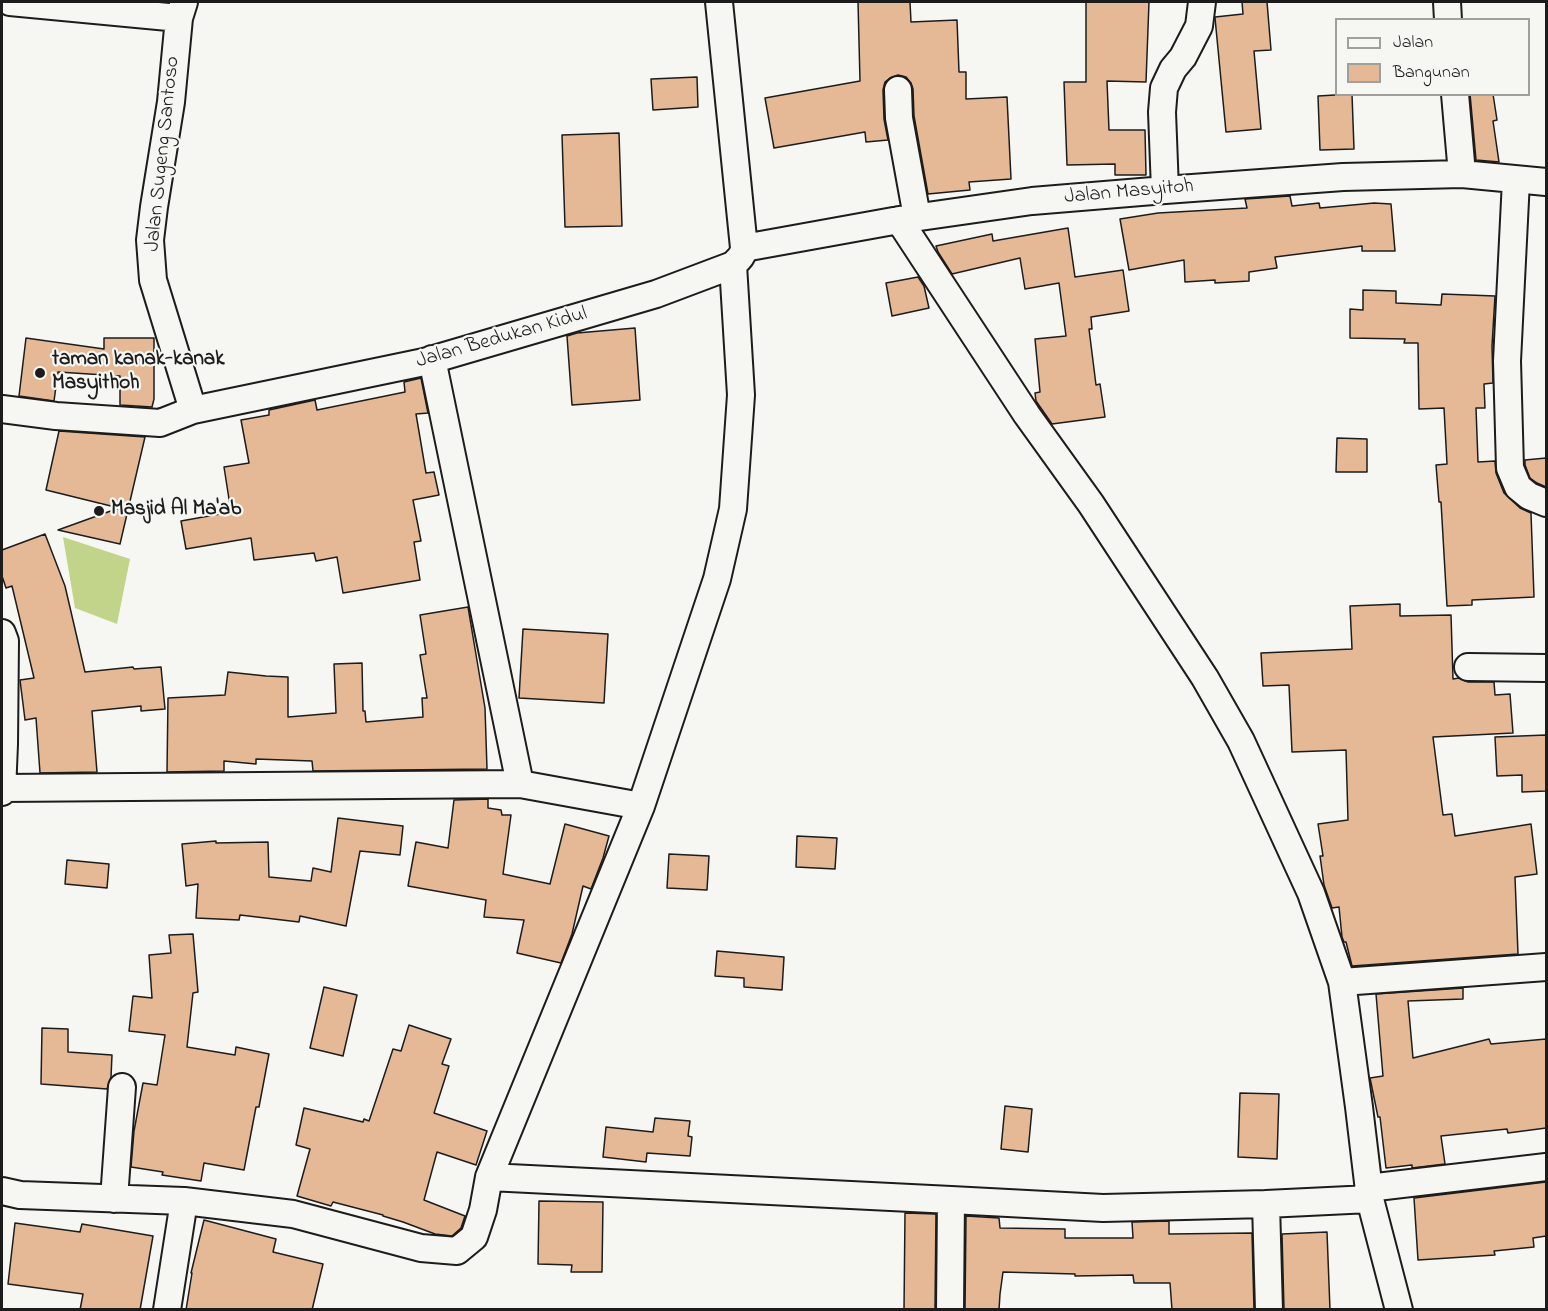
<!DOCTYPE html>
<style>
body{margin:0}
#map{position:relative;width:1548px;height:1311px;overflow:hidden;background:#f6f6f2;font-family:"Indie Flower",sans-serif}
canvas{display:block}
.frame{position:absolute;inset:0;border:3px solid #1c1c1c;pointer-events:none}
.legend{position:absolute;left:1335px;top:18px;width:195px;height:78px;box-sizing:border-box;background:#f6f6f2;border:2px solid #9f9f9c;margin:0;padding:8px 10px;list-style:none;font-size:18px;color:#1c1c1c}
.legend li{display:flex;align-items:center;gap:12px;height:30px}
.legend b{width:30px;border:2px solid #9f9f9c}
</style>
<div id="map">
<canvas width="1548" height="1311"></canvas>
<div class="frame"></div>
<ul class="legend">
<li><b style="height:8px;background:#f6f6f2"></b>Jalan</li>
<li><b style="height:16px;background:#e5b896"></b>Bangunan</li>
</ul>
</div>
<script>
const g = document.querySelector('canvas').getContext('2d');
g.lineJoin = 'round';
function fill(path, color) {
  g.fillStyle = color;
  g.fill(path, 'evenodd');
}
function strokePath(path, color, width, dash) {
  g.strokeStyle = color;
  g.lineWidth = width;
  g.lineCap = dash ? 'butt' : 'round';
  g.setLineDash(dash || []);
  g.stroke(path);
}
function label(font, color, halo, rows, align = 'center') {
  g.font = font + ' "Indie Flower",sans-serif';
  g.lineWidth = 4.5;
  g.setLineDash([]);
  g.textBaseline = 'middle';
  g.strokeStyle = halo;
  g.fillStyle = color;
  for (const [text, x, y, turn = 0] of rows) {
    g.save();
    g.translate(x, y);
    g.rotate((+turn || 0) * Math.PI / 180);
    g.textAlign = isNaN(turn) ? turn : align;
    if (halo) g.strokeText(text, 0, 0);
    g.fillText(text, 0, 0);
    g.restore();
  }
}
fill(new Path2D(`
 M 63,537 L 130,559 L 117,624 L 75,608 Z`), '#c2d489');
const building = new Path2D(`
 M 858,2 L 910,2 L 911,22 L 957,20 L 959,72 L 966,72 L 966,99 L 1007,97 L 1011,179 L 969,182 L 970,190 L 928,194 L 914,116 L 913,89 L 911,83 L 906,77 L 898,75 L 890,78 L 885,82 L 883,90 L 884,119 L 888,140 L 866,142 L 865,132 L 774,148 L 765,98 L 860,81 Z
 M 1086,2 L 1149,2 L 1146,82 L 1107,81 L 1109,130 L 1145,130 L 1146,175 L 1115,175 L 1115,164 L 1067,165 L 1064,82 L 1086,82 Z
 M 1242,2 L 1267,2 L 1271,50 L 1254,51 L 1261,129 L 1226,132 L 1215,18 L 1215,17 L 1243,14 Z
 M 697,77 L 698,107 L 653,110 L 651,79 Z
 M 1352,94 L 1354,149 L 1320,150 L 1318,96 Z
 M 1470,94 L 1493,94 L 1497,120 L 1493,121 L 1499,162 L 1476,160 Z
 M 619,133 L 622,226 L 565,227 L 562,135 Z
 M 1290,196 L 1292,206 L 1319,203 L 1320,208 L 1374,203 L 1391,204 L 1395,251 L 1362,251 L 1362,246 L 1275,257 L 1277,268 L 1249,272 L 1249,281 L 1215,283 L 1215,280 L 1185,282 L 1184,260 L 1129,270 L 1120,219 L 1158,213 L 1247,208 L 1245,199 Z
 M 1068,228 L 1075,277 L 1123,270 L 1129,311 L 1091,317 L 1092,329 L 1089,329 L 1096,385 L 1100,384 L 1105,417 L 1052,424 L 1036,401 L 1035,393 L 1040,392 L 1035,339 L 1066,336 L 1059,283 L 1025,289 L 1020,258 L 952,274 L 938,252 L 936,246 L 992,234 L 993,241 Z
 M 918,277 L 924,286 L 929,308 L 892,316 L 886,283 Z
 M 1363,290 L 1396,291 L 1396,303 L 1441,305 L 1442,294 L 1495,296 L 1492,346 L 1493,383 L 1484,384 L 1485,408 L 1476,408 L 1478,462 L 1495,461 L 1496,473 L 1504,493 L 1520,508 L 1531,513 L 1534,597 L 1472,600 L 1472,605 L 1447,606 L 1441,502 L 1439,502 L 1436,465 L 1447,464 L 1444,408 L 1419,409 L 1418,343 L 1404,343 L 1405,339 L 1350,338 L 1350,309 L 1363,310 Z
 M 635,328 L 640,400 L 572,405 L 567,336 L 577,333 Z
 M 26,338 L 104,349 L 104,338 L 154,338 L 154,399 L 152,407 L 120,405 L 120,376 L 58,372 L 54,401 L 19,396 Z
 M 421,378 L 428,413 L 416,414 L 426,473 L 434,472 L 439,495 L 413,500 L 421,541 L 414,542 L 420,580 L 343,593 L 337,557 L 316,561 L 314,553 L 254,560 L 251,538 L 186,549 L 181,521 L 231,512 L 224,467 L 249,463 L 241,420 L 269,415 L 269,410 L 315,400 L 317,410 L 405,392 L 404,382 Z
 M 59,431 L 145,437 L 120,544 L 58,530 L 119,508 L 46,490 Z
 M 1337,438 L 1367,439 L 1367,472 L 1336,472 Z
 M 1546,458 L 1546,487 L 1537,483 L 1530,478 L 1525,465 L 1525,460 Z
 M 45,534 L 65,586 L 85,672 L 133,667 L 134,669 L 161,667 L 165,709 L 141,711 L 141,706 L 92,711 L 97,772 L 40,773 L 36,718 L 25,720 L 20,680 L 34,678 L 12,586 L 6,588 L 2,576 L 2,550 Z
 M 1400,604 L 1400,616 L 1451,615 L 1453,679 L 1459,678 L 1468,682 L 1494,682 L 1495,695 L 1510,694 L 1513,733 L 1433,737 L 1443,815 L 1452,814 L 1455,836 L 1531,824 L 1537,874 L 1515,877 L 1518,954 L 1352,966 L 1346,942 L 1344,942 L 1342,937 L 1339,907 L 1332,908 L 1324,885 L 1320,856 L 1323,856 L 1318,824 L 1348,820 L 1346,750 L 1292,752 L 1289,685 L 1263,686 L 1261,653 L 1352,649 L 1350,606 Z
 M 468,607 L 485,708 L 487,769 L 313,771 L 312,761 L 256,759 L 256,764 L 224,761 L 224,771 L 167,772 L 168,698 L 225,695 L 228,672 L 266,676 L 288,677 L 288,717 L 336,713 L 334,664 L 362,663 L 363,711 L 365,711 L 366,722 L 423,717 L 422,698 L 427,698 L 420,655 L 426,654 L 420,615 Z
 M 523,629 L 608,634 L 604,703 L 519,698 Z
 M 1546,735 L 1546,791 L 1522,792 L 1522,775 L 1497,776 L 1495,737 Z
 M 488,799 L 488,808 L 501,810 L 502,815 L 511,815 L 503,874 L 550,884 L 565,824 L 609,836 L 603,858 L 591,889 L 583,886 L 572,934 L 561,963 L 517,953 L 524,920 L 484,917 L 486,900 L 408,886 L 416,842 L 448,848 L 454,800 Z
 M 338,818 L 403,826 L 400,855 L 360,851 L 346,926 L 300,916 L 299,922 L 240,915 L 239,920 L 196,918 L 198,884 L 186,886 L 182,844 L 216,841 L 216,843 L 268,842 L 269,877 L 311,881 L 313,868 L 331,872 Z
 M 797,836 L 837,838 L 835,869 L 796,867 Z
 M 669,854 L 709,856 L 707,890 L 667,888 Z
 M 67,860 L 109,864 L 107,888 L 65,884 Z
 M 193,934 L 198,992 L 193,993 L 187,1047 L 235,1055 L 236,1047 L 269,1054 L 259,1107 L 256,1107 L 244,1170 L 204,1163 L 201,1181 L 162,1175 L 163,1172 L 131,1167 L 134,1131 L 143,1083 L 157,1085 L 165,1035 L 129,1031 L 133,996 L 152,998 L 149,955 L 171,953 L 169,935 Z
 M 717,951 L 784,957 L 782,990 L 744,987 L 744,978 L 715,976 Z
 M 324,987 L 357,995 L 343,1056 L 310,1048 Z
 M 1463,988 L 1463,999 L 1408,1001 L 1413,1058 L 1489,1039 L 1491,1044 L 1546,1039 L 1546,1128 L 1508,1133 L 1507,1129 L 1441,1136 L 1445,1164 L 1412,1168 L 1412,1165 L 1386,1168 L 1380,1117 L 1378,1117 L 1370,1078 L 1383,1076 L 1376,994 Z
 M 409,1025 L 451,1039 L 442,1064 L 449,1066 L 434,1113 L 487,1131 L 476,1165 L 437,1152 L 424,1200 L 465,1216 L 461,1228 L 452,1236 L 435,1234 L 403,1222 L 383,1216 L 383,1215 L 333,1202 L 331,1206 L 297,1196 L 310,1149 L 296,1145 L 304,1108 L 363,1122 L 364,1119 L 369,1121 L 393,1049 L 401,1051 Z
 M 42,1028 L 68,1029 L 68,1052 L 112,1055 L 111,1077 L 107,1089 L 41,1084 Z
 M 1240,1093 L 1279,1094 L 1277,1159 L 1238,1157 Z
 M 1005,1106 L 1032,1109 L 1028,1152 L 1001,1149 Z
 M 655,1118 L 690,1121 L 688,1136 L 692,1137 L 690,1156 L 647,1153 L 646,1162 L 603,1157 L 606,1127 L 653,1132 Z
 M 1546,1182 L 1546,1236 L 1533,1238 L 1534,1247 L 1494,1251 L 1495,1255 L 1418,1260 L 1414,1198 Z
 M 539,1201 L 603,1202 L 602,1272 L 571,1272 L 572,1265 L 538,1264 Z
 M 905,1213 L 936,1214 L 935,1310 L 904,1310 Z
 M 966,1216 L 999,1218 L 1000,1228 L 1065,1229 L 1065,1238 L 1133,1238 L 1132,1222 L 1169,1221 L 1169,1234 L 1252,1233 L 1254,1310 L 1172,1310 L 1170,1283 L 1134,1283 L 1133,1275 L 1075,1276 L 1075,1274 L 1003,1272 L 1000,1294 L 999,1310 L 965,1310 Z
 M 204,1220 L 276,1239 L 273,1252 L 323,1264 L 312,1310 L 186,1310 L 192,1273 L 191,1273 Z
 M 15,1223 L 80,1232 L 82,1224 L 153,1236 L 140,1310 L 80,1310 L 83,1294 L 8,1284 Z
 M 1327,1232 L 1330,1310 L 1284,1310 L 1282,1234 Z`);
fill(building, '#e5b896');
strokePath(building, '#1c1c1c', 1.5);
const street = new Path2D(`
 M 10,2 L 179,18
 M 184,2 L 179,18 L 171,102 L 154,207 L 150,240 L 153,280 L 193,410
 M 1447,2 L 1448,20
 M 898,90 L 899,118 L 917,217
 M 1455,94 L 1462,174
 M 1516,180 L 1507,361 L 1510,468 L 1518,487 L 1529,496 L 1546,503
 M 1165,190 L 1162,112 L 1164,88 L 1173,69 L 1183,57 L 1199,26 L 1202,2
 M 899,220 L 1027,415 L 1091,504 L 1205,678 L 1241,741 L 1311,893 L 1342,982 L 1359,1107 L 1370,1199 L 1399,1310
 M 744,248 L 899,220 L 1032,201 L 1165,190 L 1343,177 L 1462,174 L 1546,182
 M 432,359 L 520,784
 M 2,409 L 56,416 L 160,423 L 193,410 L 424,362 L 656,294 L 733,265 C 739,259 743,256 744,248 L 719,2
 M 2,633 L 5,641 L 4,744 L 2,792
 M 1468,667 L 1546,668
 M 2,788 L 520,784 L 641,806
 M 1342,982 L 1546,967
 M 489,1177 L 951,1200
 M 1368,1188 L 1546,1167
 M 2,1191 L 20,1195 L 184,1201 L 293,1214 L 421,1248 L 457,1251 L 474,1237 L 483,1210 L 489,1177 L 641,806 L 717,579 L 733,509 L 741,395 L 733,265
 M 114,1199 L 122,1087
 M 167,1310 L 184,1201
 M 950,1310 L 951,1200 L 1103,1208 L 1266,1204
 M 1269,1310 L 1266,1204 L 1370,1199`);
strokePath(street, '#1c1c1c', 30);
strokePath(street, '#f6f6f2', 26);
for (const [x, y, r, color] of [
 [40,373,6,"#1c1c1c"],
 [99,511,6,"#1c1c1c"]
]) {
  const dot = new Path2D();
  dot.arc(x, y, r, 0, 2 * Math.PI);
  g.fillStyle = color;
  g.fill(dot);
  strokePath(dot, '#f6f6f2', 2);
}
label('21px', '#1c1c1c', '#f6f6f2', [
 ["Jalan Sugeng Santoso",164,154,-84],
 ["Jalan Masyitoh",1129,193,-5],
 ["Jalan Bedukan Kidul",502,339,-16]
]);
label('bold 21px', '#1c1c1c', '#f6f6f2', [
 ["taman kanak-kanak",52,361],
 ["Masyithoh",52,385],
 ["Masjid Al Ma'ab",111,511]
], 'left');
</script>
